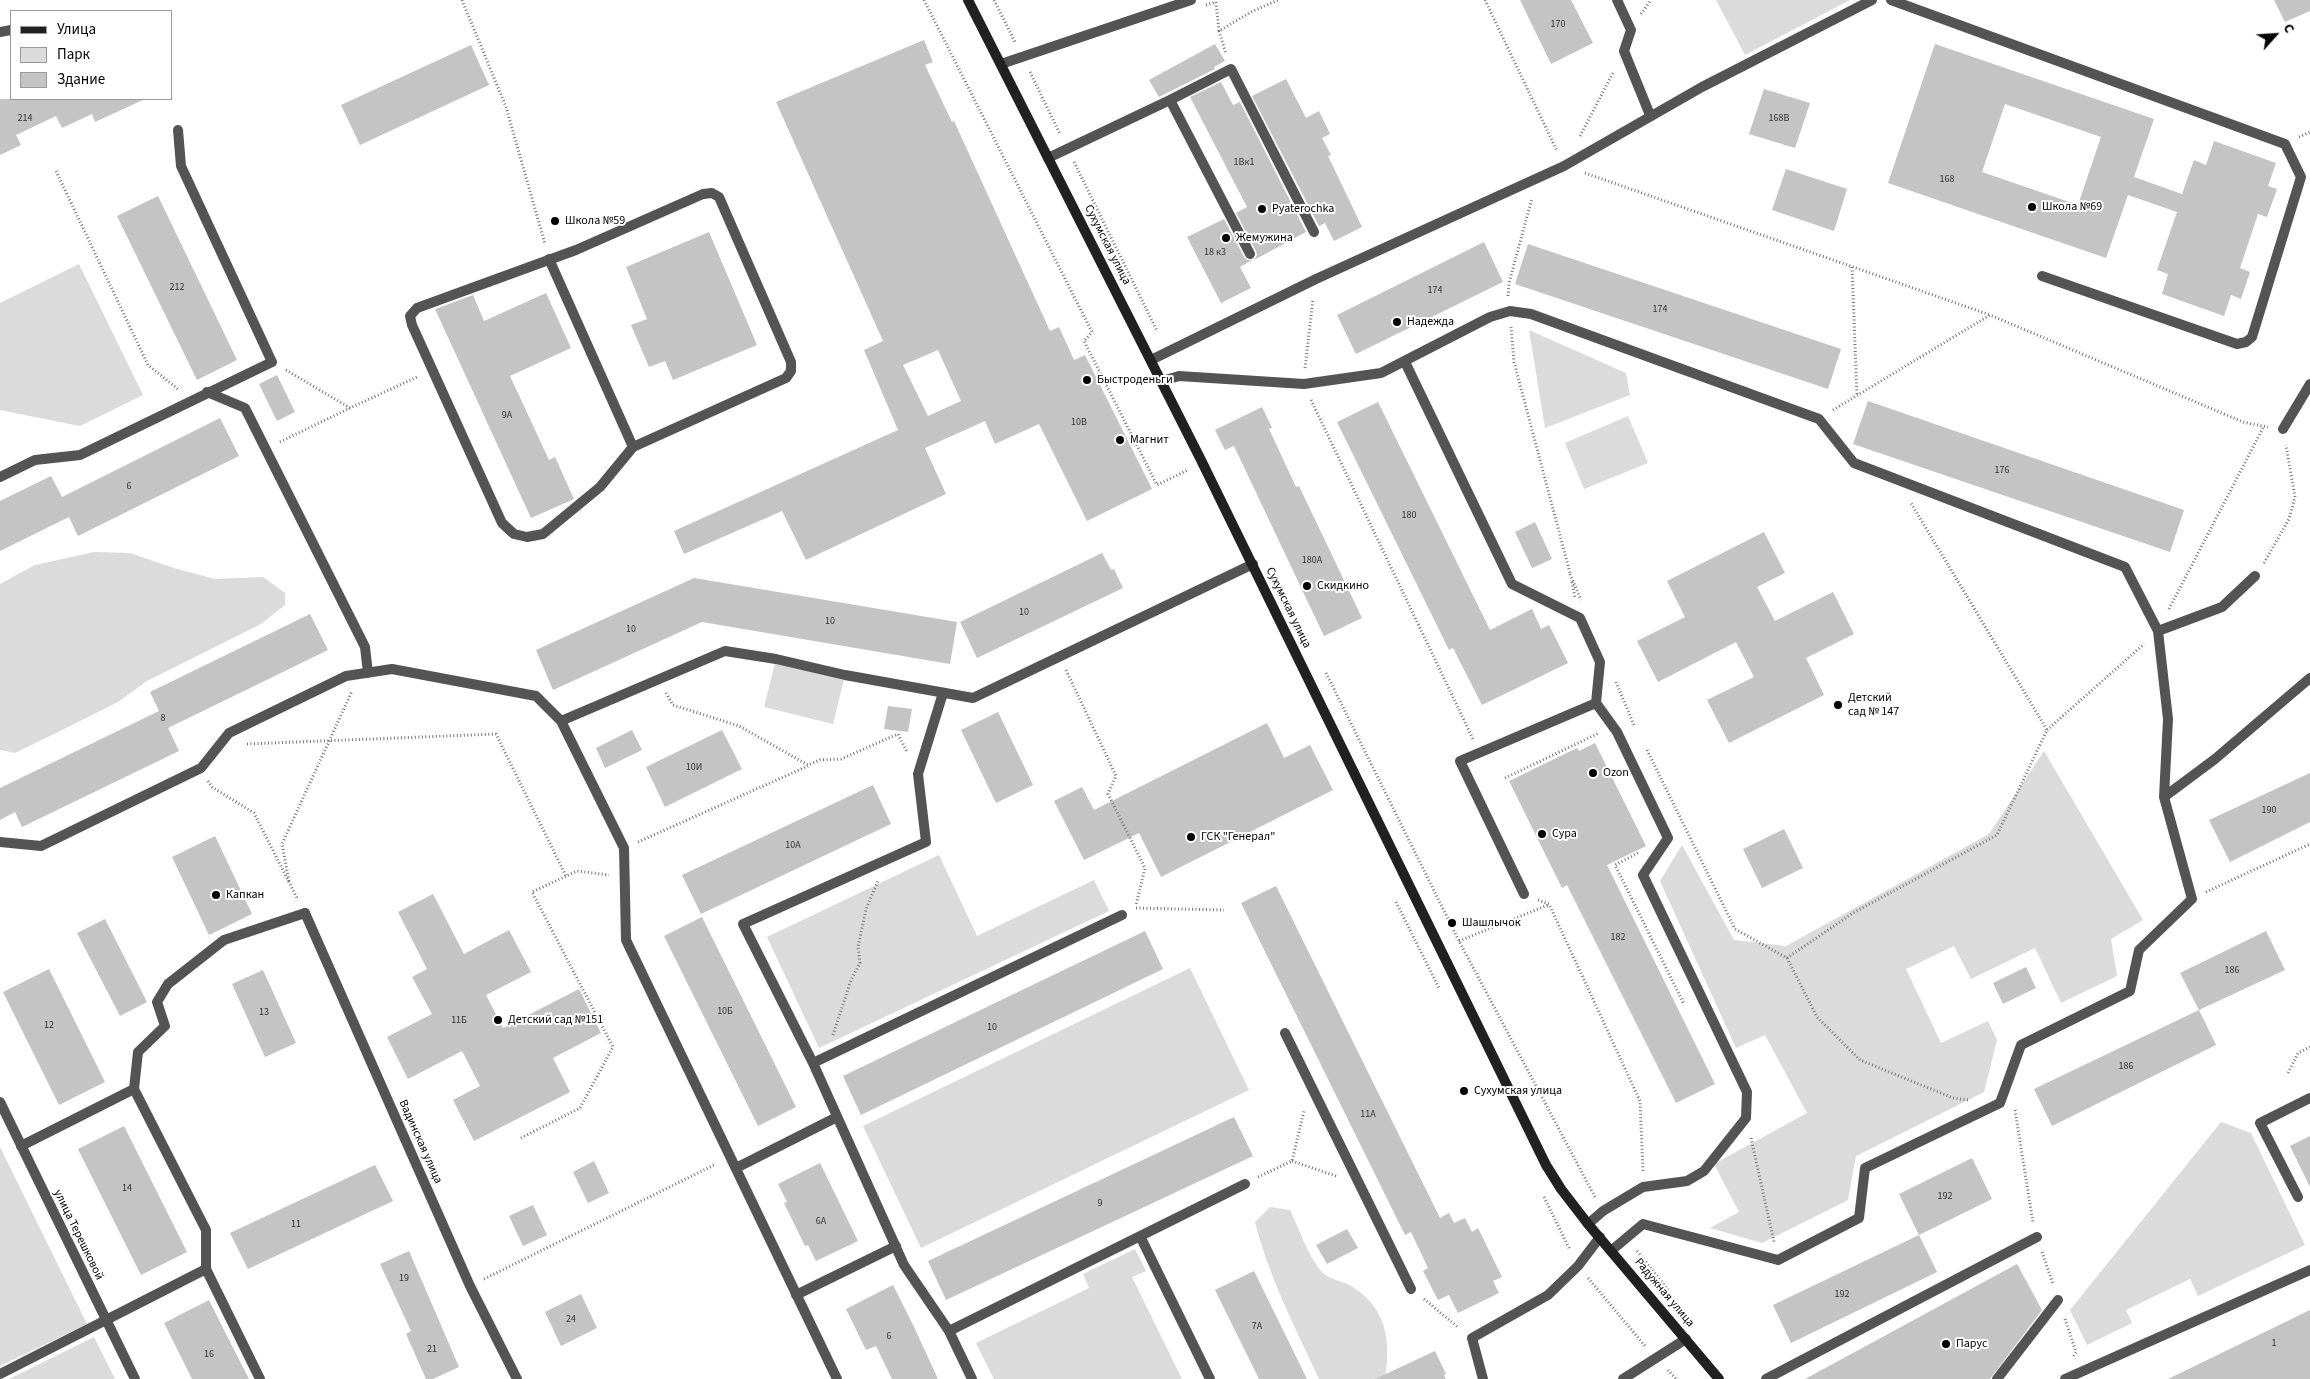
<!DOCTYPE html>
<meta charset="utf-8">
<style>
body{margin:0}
#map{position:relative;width:2310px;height:1379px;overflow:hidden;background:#fff;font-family:"Source Sans 3",sans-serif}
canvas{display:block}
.legend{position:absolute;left:10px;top:10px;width:162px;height:90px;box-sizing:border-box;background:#fff;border:1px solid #999;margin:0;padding:6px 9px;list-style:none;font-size:15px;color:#000}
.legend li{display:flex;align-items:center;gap:10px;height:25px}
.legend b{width:25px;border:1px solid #999}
.north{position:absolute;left:2250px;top:10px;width:50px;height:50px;-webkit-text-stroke:4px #fff;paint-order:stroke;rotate:64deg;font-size:14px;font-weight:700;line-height:20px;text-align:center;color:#000}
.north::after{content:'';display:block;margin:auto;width:18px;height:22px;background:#000;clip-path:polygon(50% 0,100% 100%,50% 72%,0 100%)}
</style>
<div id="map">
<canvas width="2310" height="1379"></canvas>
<ul class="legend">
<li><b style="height:6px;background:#212121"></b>Улица</li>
<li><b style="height:14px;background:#dbdbdb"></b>Парк</li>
<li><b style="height:14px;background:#c4c4c4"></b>Здание</li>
</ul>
<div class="north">С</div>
</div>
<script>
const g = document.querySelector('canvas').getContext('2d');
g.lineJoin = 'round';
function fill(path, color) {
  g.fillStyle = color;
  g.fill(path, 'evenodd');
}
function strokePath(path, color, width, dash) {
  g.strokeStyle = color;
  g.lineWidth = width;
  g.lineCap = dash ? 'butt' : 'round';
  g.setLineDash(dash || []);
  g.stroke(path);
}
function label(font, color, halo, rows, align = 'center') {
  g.font = font + ' "Source Sans 3",sans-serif';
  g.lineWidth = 4;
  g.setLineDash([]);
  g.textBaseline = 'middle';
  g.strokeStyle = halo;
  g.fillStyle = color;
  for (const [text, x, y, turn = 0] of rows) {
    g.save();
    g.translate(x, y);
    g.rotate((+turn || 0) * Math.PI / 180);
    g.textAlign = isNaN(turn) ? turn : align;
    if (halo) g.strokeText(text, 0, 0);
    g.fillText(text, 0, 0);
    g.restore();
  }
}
fill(new Path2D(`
 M 1716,0 L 1850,0 L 1745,55 Z
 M 79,264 L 143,395 L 80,426 L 0,410 L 0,303 Z
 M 1529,330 L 1626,373 L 1630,395 L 1545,428 Z
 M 1628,416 L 1648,463 L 1584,489 L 1565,443 Z
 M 94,552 L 130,553 L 174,568 L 215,579 L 263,577 L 285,593 L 285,605 L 261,624 L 147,681 L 118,702 L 62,730 L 15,753 L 0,750 L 0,584 L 35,565 Z
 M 776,659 L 845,675 L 833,724 L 764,707 Z
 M 2044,751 L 2143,920 L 2111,939 L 2117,976 L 2061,1003 L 2035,948 L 1971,979 L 1954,946 L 1906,969 L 1941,1043 L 1988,1021 L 1997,1040 L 1984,1092 L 1856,1156 L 1848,1200 L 1762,1243 L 1710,1228 L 1739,1212 L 1714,1164 L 1807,1113 L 1765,1035 L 1736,1048 L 1660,881 L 1682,845 L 1734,940 L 1786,946 L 1989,834 Z
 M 939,855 L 977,936 L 1094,880 L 1109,911 L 819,1048 L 767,937 Z
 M 1190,968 L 1249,1090 L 921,1248 L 863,1126 Z
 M 2221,1122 L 2251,1133 L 2305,1245 L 2198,1296 L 2190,1279 L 2126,1310 L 2132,1323 L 2087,1345 L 2070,1310 Z
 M 0,1147 L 87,1324 L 0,1366 Z
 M 1270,1207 L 1290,1210 C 1299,1228 1308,1256 1321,1271 C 1327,1279 1343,1281 1351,1286 C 1387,1307 1391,1342 1385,1379 L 1319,1379 C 1295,1327 1269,1277 1255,1222 Z
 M 1135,1249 L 1146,1271 L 1132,1277 L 1182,1379 L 994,1379 L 976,1343 L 1089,1288 L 1083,1274 Z
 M 94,1337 L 115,1379 L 9,1379 Z`), '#dbdbdb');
fill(new Path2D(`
 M 1520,0 L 1571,0 L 1593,43 L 1551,64 Z
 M 2274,0 L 2310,0 L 2310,11 L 2285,22 Z
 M 924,40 L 933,62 L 925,65 L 952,122 L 954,121 L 1050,331 L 1059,327 L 1074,360 L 1085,355 L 1152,489 L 1087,521 L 1039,424 L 995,444 L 985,421 L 925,448 L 946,494 L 806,560 L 782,511 L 684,554 L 674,531 L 898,430 L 864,350 L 883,341 L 776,102 ZM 938,350 L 961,401 L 928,416 L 903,365 Z
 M 1215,44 L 1225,61 L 1214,67 L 1215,69 L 1159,97 L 1149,80 Z
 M 1935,44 L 2154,119 L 2134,177 L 2182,194 L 2194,160 L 2206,165 L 2214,141 L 2276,163 L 2268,186 L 2277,189 L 2267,217 L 2258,214 L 2240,268 L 2250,272 L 2241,299 L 2231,295 L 2224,316 L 2162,294 L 2168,274 L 2157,270 L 2177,212 L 2128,195 L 2106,258 L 1888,183 ZM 2005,104 L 2101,137 L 2078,205 L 1982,172 Z
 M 471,45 L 489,85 L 360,145 L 341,105 Z
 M 1286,79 L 1306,118 L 1319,111 L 1330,134 L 1322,138 L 1331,155 L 1328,156 L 1362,227 L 1334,241 L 1325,223 L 1319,226 L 1252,96 Z
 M 1221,82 L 1233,105 L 1240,102 L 1306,232 L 1254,260 L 1257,255 L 1256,251 L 1236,213 L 1247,207 L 1190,97 Z
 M 1764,89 L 1810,103 L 1795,148 L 1749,134 Z
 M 0,98 L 0,99 L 145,99 L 95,122 L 92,114 L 62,128 L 56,116 L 16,135 L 21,145 L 0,155 Z
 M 1786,169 L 1847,189 L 1834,231 L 1772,210 Z
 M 158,196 L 237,360 L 197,380 L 117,216 Z
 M 1224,219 L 1244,257 L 1247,260 L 1252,260 L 1240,267 L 1251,288 L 1221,303 L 1187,237 Z
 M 709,232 L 757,345 L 673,380 L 665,361 L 649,367 L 631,325 L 647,319 L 626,267 Z
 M 1484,242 L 1503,282 L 1356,354 L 1337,315 Z
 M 1528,244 L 1841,349 L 1828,389 L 1515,284 Z
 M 546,293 L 571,348 L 510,376 L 549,460 L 555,457 L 574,499 L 531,518 L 435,309 L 473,295 L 484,321 Z
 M 277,375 L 295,412 L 277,421 L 259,384 Z
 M 1868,401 L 2184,510 L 2170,552 L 1853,444 Z
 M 1378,402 L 1490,630 L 1532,609 L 1541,629 L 1549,625 L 1568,663 L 1482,705 L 1453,648 L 1449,650 L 1337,422 Z
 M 1262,407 L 1272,428 L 1269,429 L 1296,487 L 1299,486 L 1362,618 L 1324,636 L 1234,446 L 1225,450 L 1215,430 Z
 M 220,418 L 239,456 L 78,536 L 69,517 L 0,551 L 0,501 L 51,476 L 62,497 Z
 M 1535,522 L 1552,559 L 1532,568 L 1515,532 Z
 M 1764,532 L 1785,573 L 1757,587 L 1775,621 L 1833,592 L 1854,634 L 1806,658 L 1824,695 L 1729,743 L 1707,700 L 1754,677 L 1736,642 L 1658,682 L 1637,641 L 1685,617 L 1667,581 Z
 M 1102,553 L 1111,570 L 1114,569 L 1123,588 L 977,658 L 960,622 Z
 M 694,578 L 957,622 L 950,664 L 702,622 L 553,690 L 536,650 Z
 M 310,614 L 328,650 L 168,728 L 179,751 L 22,827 L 15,812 L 0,820 L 0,788 L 159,711 L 150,692 Z
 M 888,706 L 912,709 L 908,732 L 884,729 Z
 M 998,712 L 1033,785 L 996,803 L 961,730 Z
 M 1267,723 L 1284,758 L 1310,745 L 1333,790 L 1161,877 L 1139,833 L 1084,860 L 1054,801 L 1082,787 L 1094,810 Z
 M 632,730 L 642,750 L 605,768 L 596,748 Z
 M 722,730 L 742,769 L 665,807 L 646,767 Z
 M 1595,743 L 1646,846 L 1607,865 L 1715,1084 L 1676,1103 L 1567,885 L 1562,888 L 1509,781 L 1577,748 L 1579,751 Z
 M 2310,773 L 2310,822 L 2230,862 L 2209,820 Z
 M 873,785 L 891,824 L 701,914 L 682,875 Z
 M 1784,829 L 1803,868 L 1762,888 L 1743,849 Z
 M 215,836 L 252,914 L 209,935 L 172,857 Z
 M 1276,886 L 1440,1218 L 1449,1213 L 1454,1223 L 1465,1218 L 1472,1232 L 1478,1228 L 1502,1277 L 1493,1281 L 1499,1293 L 1458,1313 L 1449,1295 L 1438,1300 L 1423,1271 L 1428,1268 L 1411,1232 L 1405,1235 L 1241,903 Z
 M 433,894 L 464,954 L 509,930 L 531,972 L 486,995 L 503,1028 L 579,989 L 601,1033 L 553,1058 L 570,1092 L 474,1141 L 453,1100 L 480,1086 L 462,1051 L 408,1079 L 387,1037 L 432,1014 L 412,977 L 427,969 L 398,912 Z
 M 702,917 L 796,1107 L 758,1126 L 664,936 Z
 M 105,919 L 147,1002 L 120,1016 L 77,933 Z
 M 1145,931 L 1163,969 L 861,1115 L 843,1076 Z
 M 2266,931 L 2285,970 L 2199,1010 L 2180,973 Z
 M 2026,967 L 2036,988 L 2003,1004 L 1993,983 Z
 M 49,969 L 105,1082 L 59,1105 L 3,992 Z
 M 263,970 L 296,1043 L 265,1057 L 232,984 Z
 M 2199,1010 L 2216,1045 L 2052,1126 L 2034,1089 Z
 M 1234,1117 L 1253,1156 L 946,1300 L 928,1261 Z
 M 124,1126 L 187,1252 L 141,1275 L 78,1149 Z
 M 2310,1136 L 2310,1187 L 2290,1146 Z
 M 1972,1158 L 1992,1199 L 1919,1235 L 1899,1194 Z
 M 594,1161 L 609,1193 L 588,1203 L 573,1172 Z
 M 820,1163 L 858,1241 L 816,1261 L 808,1245 L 805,1246 L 784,1203 L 787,1202 L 778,1184 Z
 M 375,1165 L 393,1201 L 248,1269 L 230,1233 Z
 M 533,1205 L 547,1235 L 523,1246 L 509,1216 Z
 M 1347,1229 L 1358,1248 L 1327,1264 L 1316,1245 Z
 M 1919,1235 L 1937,1272 L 1791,1343 L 1773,1305 Z
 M 409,1251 L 459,1367 L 433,1379 L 426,1379 L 406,1334 L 411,1331 L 380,1264 Z
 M 2017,1264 L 2042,1310 L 1990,1379 L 1805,1379 Z
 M 1254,1271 L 1307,1379 L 1259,1379 L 1215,1290 Z
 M 893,1285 L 914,1327 L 938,1379 L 892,1379 L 876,1346 L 866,1350 L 846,1309 Z
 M 581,1294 L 597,1328 L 561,1346 L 545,1312 Z
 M 209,1300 L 225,1332 L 249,1379 L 192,1379 L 164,1323 Z
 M 2310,1310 L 2310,1379 L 2168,1379 Z
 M 1435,1351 L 1446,1374 L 1444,1375 L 1446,1379 L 1375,1379 Z`), '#c4c4c4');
strokePath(new Path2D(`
 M 462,0 L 506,107 L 545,244
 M 924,0 L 1092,332 L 1084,341 L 1157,485 L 1188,470
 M 994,0 L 1015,42
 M 1485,0 L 1557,151
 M 1206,5 L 1216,2 L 1219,31 L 1251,12 L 1278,0
 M 1641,14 L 1651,0
 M 1219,31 L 1226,54
 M 1030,72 L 1060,134
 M 1580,136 L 1614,71
 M 2299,137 L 2310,132
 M 1074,162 L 1157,331
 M 56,171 L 148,365 L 179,390
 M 1585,173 L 1990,315
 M 1852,267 L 1857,396
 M 1508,296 L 1509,283 L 1532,198
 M 1511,327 L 1514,362 L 1570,573
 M 1305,368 L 1313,299
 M 286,370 L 350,408 L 417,377
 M 1311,400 L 1473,739
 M 1833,410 L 1990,315 L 2243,422 L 2268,427
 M 280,442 L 350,408
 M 2264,563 L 2289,519 L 2295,497 L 2286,445
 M 1570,574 L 1581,600
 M 1572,582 L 1575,598
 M 2169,609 L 2264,426
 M 1066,670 L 1116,776 L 1108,794 L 1145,868 L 1136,905
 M 1326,673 L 1459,941 L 1595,1197
 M 1616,682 L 1634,725
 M 666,693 L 673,705 L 739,726 L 808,765 L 820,760 L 841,759 L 898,734 L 907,752
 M 2047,730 L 2144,644
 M 247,744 L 496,734 L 566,876
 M 1647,750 L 1735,929 L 1787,958 L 1817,1017 L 1860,1060 L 1953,1098 L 1968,1100
 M 1505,778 L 1599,733
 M 208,781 L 212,787 L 254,813 L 298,900
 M 638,842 L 808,766
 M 1638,853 L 1615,865 L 1684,1004
 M 289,881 L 282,844 L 352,691
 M 2206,892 L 2310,844
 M 1538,900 L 1549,904 L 1640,1101 L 1643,1171
 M 1396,902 L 1439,988
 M 1136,908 L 1224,910
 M 1459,941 L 1548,905
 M 1787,958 L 1853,913 L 1997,835 L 2047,730 L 1911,503
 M 833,1035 L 851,980 L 860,963 L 858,947 L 866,909 L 878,881
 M 2288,1073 L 2298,1053 L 2310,1047
 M 2015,1110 L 2033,1223
 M 521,1138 L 580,1108 L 613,1047 L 532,892 L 577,871 L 609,875
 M 1751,1138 L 1774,1242
 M 1292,1161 L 1336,1176
 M 1258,1177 L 1292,1161 L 1304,1111
 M 1544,1197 L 1570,1250
 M 1637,1251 L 1669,1291
 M 2042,1252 L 2053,1284
 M 1588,1278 L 1645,1346
 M 484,1279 L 716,1164
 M 1424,1299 L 1459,1328
 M 2065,1319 L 2076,1352 L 2073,1357
 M 1668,1370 L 1676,1379`), '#767676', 3, [1, 2.5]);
strokePath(new Path2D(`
 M 1617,0 L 1631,30 L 1624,51 L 1650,115
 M 1891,0 L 2285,144 L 2301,177 L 2252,337 L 2246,342 L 2237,344 L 2042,276
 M 0,32 L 11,30
 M 1001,64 L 1191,0
 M 1048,158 L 1170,100
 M 712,193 L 719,197 L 791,362 L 791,371 L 786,378 L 633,447 L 600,487 L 543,534 L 527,537 L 514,534 L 502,523 L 412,325 L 410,316 L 417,308 L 576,250 L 703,194 Z
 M 1250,254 L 1170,100 L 1231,69 L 1314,232
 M 549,259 L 633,447
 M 1151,360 L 1316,279 L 1564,166 L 1702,87 L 1872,0
 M 1405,362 L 1512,584 L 1580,618 L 1600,662 L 1596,703 L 1460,761 L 1524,894
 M 1162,381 L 1179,376 L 1304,384 L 1381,373 L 1490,317 L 1510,311 L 1531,314 L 1819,419 L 1854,463 L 2125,567 L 2158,631 L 2168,719 L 2164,797
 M 207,392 L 245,408 L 365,647 L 368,673
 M 2283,429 L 2310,384
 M 0,477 L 35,460 L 80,455 L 272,362 L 181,166 L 178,130
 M 2158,631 L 2222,607 L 2255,576
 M 943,693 L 918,774 L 926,842 L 743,924 L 813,1063 L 1122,915
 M 561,721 L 725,651 L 776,659 L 845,675 L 973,698 L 1253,564
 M 0,842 L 41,846 L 201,768 L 229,733 L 346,676 L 392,669 L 536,696 L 561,721 L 624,848 L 626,940 L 837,1379
 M 1285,1033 L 1411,1289
 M 813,1063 L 904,1265 L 949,1331 L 1245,1184
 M 21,1146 L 134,1089 L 138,1052 L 165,1026 L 157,1002 L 168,984 L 224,940 L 305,913
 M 736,1168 L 837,1117
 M 2298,1197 L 2260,1123 L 2310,1098
 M 1588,1224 L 1603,1211 L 1643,1187 L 1687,1181 L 1704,1171 L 1746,1118 L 1747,1092 L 1643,875 L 1668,838 L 1617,732 L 1596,703
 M 1140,1236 L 1210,1379
 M 1612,1250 L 1643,1224 L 1778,1260 L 1859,1218 L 1865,1168 L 2000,1103 L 2021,1045 L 2130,991 L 2139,950 L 2192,899 L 2164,797 L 2215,759 L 2310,678
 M 206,1269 L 260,1379
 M 796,1295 L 896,1246
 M 949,1331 L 972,1379
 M 0,1374 L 206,1269 L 206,1230 L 134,1089
 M 1483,1379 L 1472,1338 L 1548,1295 L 1578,1266 L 1600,1237
 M 1766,1379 L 2037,1237
 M 1997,1379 L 2058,1300
 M 2065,1379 L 2310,1270`), '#545454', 10);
strokePath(new Path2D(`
 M 305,913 L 470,1286 L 517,1379
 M 0,1102 L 135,1379
 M 1623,1379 L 1686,1339`), '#545454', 10);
strokePath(new Path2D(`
 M 968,0 L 1201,460 L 1546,1165 L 1561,1189 L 1588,1224 L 1719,1379`), '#212121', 10);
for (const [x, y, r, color] of [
 [2032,207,5,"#000"],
 [1262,209,5,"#000"],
 [555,221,5,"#000"],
 [1226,238,5,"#000"],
 [1397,322,5,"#000"],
 [1087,380,5,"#000"],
 [1120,440,5,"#000"],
 [1307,586,5,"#000"],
 [1838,705,5,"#000"],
 [1593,773,5,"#000"],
 [1542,834,5,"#000"],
 [1191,837,5,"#000"],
 [216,895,5,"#000"],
 [1452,923,5,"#000"],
 [498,1020,5,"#000"],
 [1464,1091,5,"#000"],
 [1946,1344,5,"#000"]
]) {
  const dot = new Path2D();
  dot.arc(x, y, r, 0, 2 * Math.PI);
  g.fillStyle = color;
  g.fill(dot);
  strokePath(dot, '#fff', 2);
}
label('10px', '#313131', null, [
 ["170",1558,25],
 ["214",25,119],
 ["168В",1779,119],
 ["1Вк1",1244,163],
 ["168",1947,180],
 ["18 к3",1215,253],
 ["212",177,288],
 ["174",1435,291],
 ["174",1660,310],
 ["9А",507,416],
 ["10В",1079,423],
 ["176",2002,471],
 ["6",129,487],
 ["180",1409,516],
 ["180А",1312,561],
 ["10",1024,613],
 ["10",830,622],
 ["10",631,630],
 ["8",163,719],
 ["10И",694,768],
 ["190",2269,811],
 ["10А",793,846],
 ["182",1618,938],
 ["186",2232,971],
 ["10Б",725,1012],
 ["13",264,1013],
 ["11Б",459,1021],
 ["12",49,1026],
 ["10",992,1028],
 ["186",2126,1067],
 ["11А",1368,1115],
 ["14",127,1189],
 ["192",1945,1197],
 ["9",1100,1204],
 ["6А",821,1222],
 ["11",296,1225],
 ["19",404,1279],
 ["192",1842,1295],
 ["24",571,1320],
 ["7А",1257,1327],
 ["6",889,1337],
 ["1",2274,1344],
 ["21",432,1350],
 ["16",209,1355]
]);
label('12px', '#000', '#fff', [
 ["Школа №69",2042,207],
 ["Pyaterochka",1272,209],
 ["Школа №59",565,221],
 ["Жемужина",1236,238],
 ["Надежда",1407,322],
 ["Быстроденьги",1097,380],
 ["Магнит",1130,440],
 ["Скидкино",1317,586],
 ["Детский",1848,698],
 ["сад № 147",1848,712],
 ["Ozon",1603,773],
 ["Сура",1552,834],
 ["ГСК \"Генерал\"",1201,837],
 ["Капкан",226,895],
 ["Шашлычок",1462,923],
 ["Детский сад №151",508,1020],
 ["Сухумская улица",1474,1091],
 ["Парус",1956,1344]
], 'left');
label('12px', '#000', '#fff', [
 ["Сухумская улица",1107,245,63],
 ["Сухумская улица",1288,608,64],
 ["Вадинская улица",420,1142,66],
 ["улица Терешковой",78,1235,64],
 ["Радужная улица",1664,1293,50]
]);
</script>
